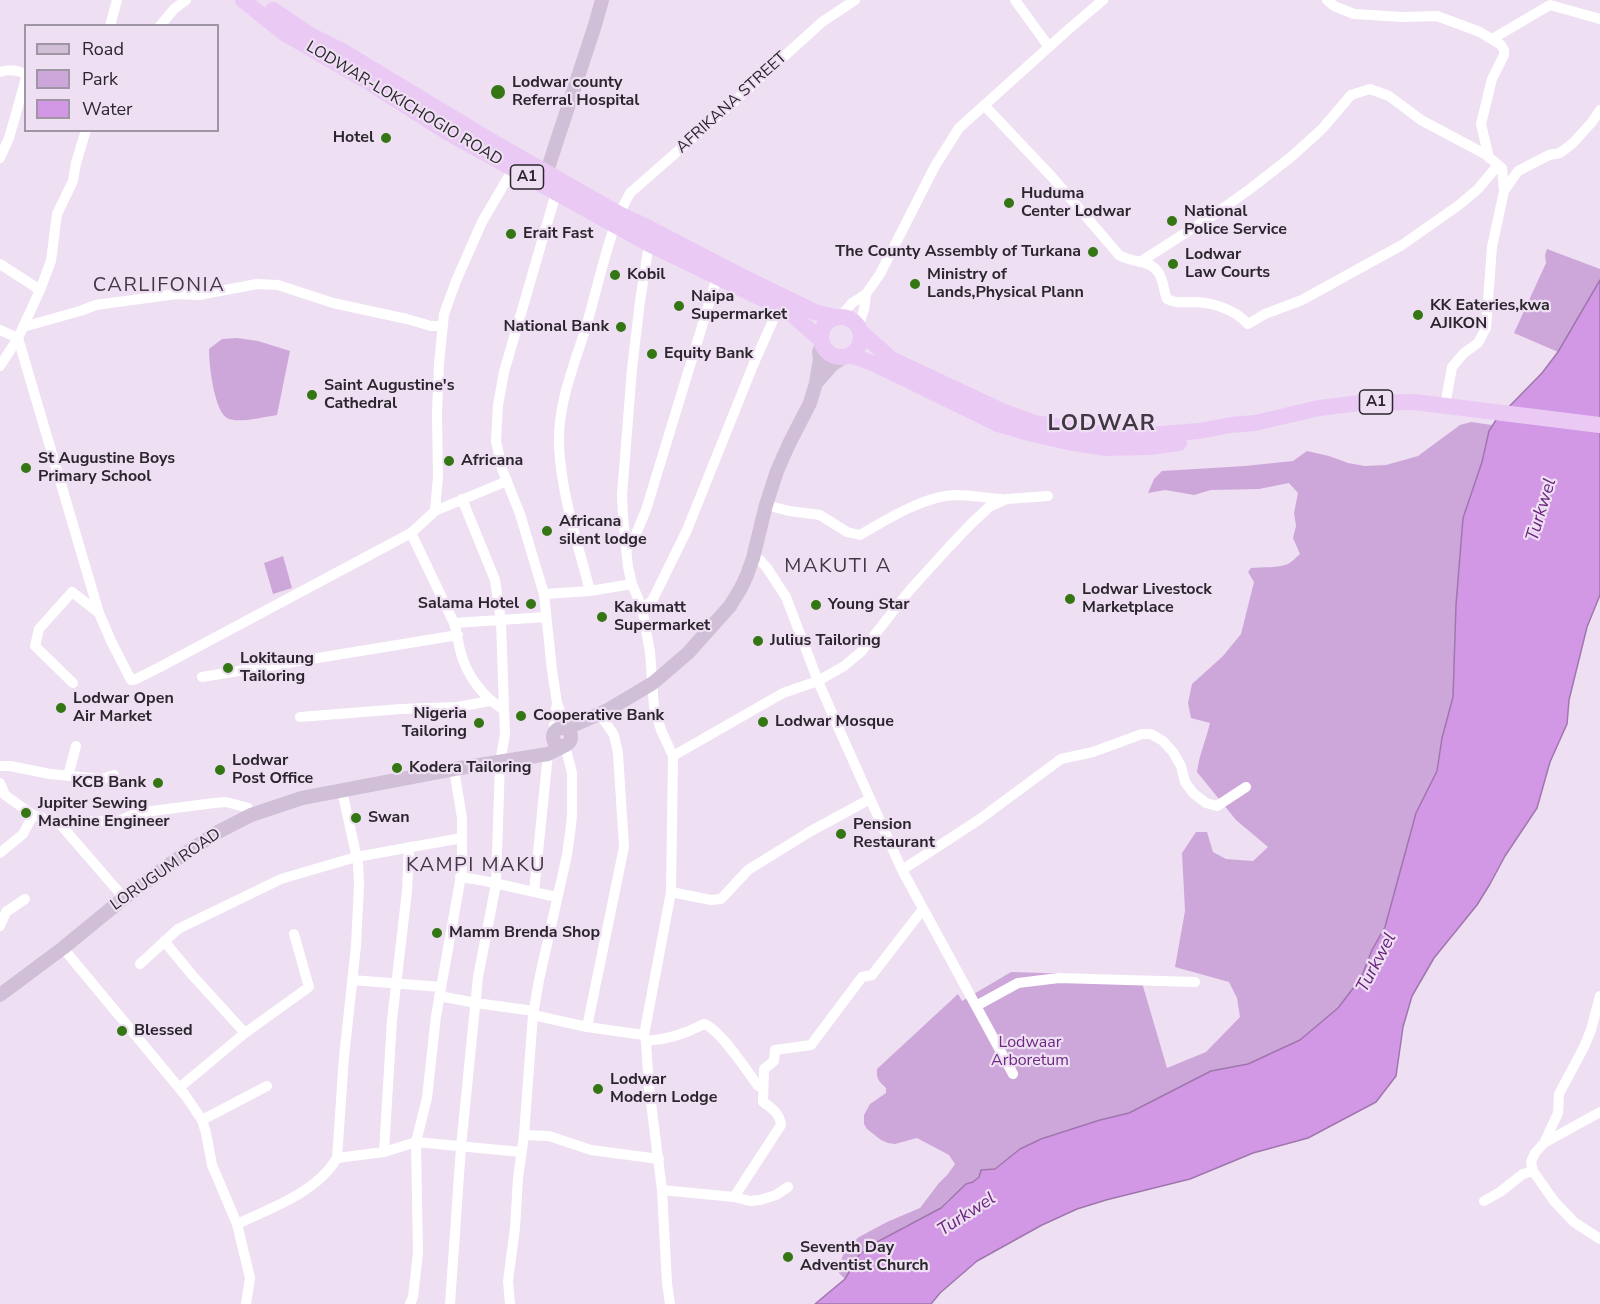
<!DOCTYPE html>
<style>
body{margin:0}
#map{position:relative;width:1600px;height:1304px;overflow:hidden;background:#eedff3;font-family:"Nunito Sans",sans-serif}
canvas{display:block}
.legend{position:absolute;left:24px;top:24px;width:195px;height:108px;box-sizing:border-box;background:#eedff3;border:2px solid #a095a4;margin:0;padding:8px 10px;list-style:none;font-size:18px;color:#2b262d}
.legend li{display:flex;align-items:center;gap:12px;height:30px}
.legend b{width:30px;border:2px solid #a095a4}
</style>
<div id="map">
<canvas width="1600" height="1304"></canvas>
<ul class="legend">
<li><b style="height:8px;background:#d0bfd6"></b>Road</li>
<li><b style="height:16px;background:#cea7da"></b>Park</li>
<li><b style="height:16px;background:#d298e5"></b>Water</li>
</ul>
</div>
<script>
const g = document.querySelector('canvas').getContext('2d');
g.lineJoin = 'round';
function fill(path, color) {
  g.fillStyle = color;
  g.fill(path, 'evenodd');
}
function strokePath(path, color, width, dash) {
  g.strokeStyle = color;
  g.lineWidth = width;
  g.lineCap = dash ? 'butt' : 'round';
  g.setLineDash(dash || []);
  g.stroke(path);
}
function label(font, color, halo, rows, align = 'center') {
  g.font = font + ' "Nunito Sans",sans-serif';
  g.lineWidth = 4.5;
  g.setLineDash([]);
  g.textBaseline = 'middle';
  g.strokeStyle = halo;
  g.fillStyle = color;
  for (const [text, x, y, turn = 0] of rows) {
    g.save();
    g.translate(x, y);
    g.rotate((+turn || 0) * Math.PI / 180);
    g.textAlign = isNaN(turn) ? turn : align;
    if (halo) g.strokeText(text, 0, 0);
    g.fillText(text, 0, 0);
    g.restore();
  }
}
fill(new Path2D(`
 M 1547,249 L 1600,269 L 1600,280 L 1558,352 L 1514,333 L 1546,263 L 1545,255 Z
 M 237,338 L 258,341 L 290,351 L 277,415 C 264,417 241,423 229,419 C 214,414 209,364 209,349 L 222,339 Z
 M 1471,422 L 1492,425 L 1489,431 L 1482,462 L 1463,518 L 1456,605 L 1453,697 L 1442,738 L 1437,771 L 1416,813 L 1385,927 L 1372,950 L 1361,978 L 1338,1008 L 1300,1040 L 1248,1064 L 1184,1085 L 1129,1113 L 1100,1120 L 1041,1139 L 1020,1149 L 995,1169 L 989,1170 L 979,1177 L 973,1182 L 948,1200 L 941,1208 L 926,1217 L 905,1226 L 871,1247 L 859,1255 L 845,1279 L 839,1273 L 838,1270 L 845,1249 L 859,1237 L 887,1222 L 920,1208 L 939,1183 L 948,1174 L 955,1164 L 949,1155 L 917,1138 L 895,1144 L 888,1143 L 881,1140 L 867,1129 L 864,1124 L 864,1115 L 870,1104 L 886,1093 L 886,1088 C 879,1082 876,1078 877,1069 L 958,994 L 962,1001 L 1011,972 L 1140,976 L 1167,1068 L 1206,1052 L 1240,1017 L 1237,998 L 1229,982 L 1175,967 L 1185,911 L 1182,853 L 1196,832 L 1207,832 L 1213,852 L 1226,859 L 1253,861 L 1268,847 L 1236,820 L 1197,772 C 1199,755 1206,740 1210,723 L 1191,718 L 1188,703 L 1192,684 L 1223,656 L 1241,634 L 1254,582 L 1248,572 L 1251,568 C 1261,567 1279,568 1288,564 C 1292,562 1296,557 1300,554 L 1293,538 L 1296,526 L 1294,513 L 1298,493 L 1289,483 L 1259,489 L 1211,490 L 1194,495 L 1165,490 L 1148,493 L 1154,479 L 1162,471 L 1245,466 L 1293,461 L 1307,451 L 1329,456 L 1348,463 L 1365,466 L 1386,465 L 1418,456 L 1460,425 Z
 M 283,556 L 292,588 L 273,594 L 264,563 Z`), '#cea7da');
const water = new Path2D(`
 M 1600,280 L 1600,595 L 1587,627 L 1569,700 L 1567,724 L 1550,762 L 1537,808 L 1505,856 L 1490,884 L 1477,905 L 1434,958 L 1412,996 L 1403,1027 L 1396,1076 L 1376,1102 L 1308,1138 L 1253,1153 L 1190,1179 L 1106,1200 L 1077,1209 L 1042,1225 L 977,1261 L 940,1293 L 931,1304 L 815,1304 L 845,1279 L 859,1255 L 877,1242 L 941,1208 L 966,1184 L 973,1182 L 979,1177 L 981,1170 L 995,1169 L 1020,1149 L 1041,1139 L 1100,1120 L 1129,1113 L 1211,1071 L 1248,1064 L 1300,1040 L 1338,1008 L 1361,978 L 1372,950 L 1385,927 L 1416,813 L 1437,771 L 1442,738 L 1453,697 L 1456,605 L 1463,518 L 1482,462 L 1489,431 L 1496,420 L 1542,373 L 1558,352 Z`);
fill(water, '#d298e5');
strokePath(water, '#a076ae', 1.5);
strokePath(new Path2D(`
 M 1015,0 L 1049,47
 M 1327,0 L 1334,6 L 1354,14 L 1403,17 L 1437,16 L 1480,32 L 1501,45 L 1504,50 L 1504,55 L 1492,79 L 1481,124 L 1489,158
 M 110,26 L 117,0
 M 160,26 L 174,9 L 186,0
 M 1492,39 L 1550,5 L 1600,19
 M 0,72 C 8,69 17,70 26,74
 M 984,105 L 1052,177 L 1119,255 C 1131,263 1149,259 1158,272 C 1164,280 1163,290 1167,299 C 1177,304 1185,302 1196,302 C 1215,303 1235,310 1248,324 L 1265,314 L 1302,300 L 1402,245 L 1459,205 L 1478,189 L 1498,165
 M 0,158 L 9,138 L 26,78
 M 1504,191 L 1518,171 L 1549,155 L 1560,153 L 1573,143 L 1592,122 L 1600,110
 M 556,193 L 504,372 L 498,405 L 496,441 L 502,469 L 520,514 L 544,594 L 552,670 L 557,703 L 567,728
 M 619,214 L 630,193 L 735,101 L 822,22 L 855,0
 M 649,244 L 640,301 L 632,369 L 622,495 L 623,517 L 628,567 L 632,584 L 642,608 L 650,652 L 654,707 L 661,730 L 673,756 L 671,892 L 644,1035 L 646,1041 L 649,1087 L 662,1190 L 667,1283 L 670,1304
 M 1140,262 L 1215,214 L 1250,189 L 1291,157 L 1322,129 L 1351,95 L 1370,89 L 1389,96 L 1421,120 L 1485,154 L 1502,168 L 1504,191 L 1492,247 L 1486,328 L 1478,343 L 1464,353 L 1452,367 L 1445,406
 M 0,264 L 40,290
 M 841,316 L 852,303 L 866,294 L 880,274 L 935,166 L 959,128 L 1070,28 L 1103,0
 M 858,326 L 864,310 L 866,294
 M 23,327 L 80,311 L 96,305 L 176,294 L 199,295 L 257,284 L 278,285 L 333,303 L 407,319 L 431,326 L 442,326
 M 0,330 L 18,338 L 99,613 L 111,641 L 131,680 L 136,679 L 160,667 L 411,533 L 435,511 L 507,481
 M 0,366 L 18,338 L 40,290 L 51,261 L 57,214 L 73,181 L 76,163 L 86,130
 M 462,499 L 495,580 L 501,621 L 504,710
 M 766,505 L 789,511 L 820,515 L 847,532 L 860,535 C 886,520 924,496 955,495 C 971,495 986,498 1002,499
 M 435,511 L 438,477 L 437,414 L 439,364 L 444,314 L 456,281 L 482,222 L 513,169
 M 411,533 L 454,623 C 457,633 458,641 460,650 C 466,675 483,697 504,710 L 505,734 L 500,763 L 496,884 L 478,977 L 461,1147 L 450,1304
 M 626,549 L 633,541 L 646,510 L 717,277
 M 753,558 L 760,560 L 767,568 L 786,597 L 818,681 L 842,736 L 902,870 L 1013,1074
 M 590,591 C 578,544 562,497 559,447 C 557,405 574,366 586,327 C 596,293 603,259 615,225
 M 544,594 L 590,591 L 632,584
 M 642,608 L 652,601 L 687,530 L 754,363 L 779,307
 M 454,623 L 546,617
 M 202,677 L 458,635
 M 73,683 L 35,646 L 39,629 L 72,592 L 99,613
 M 300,717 L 401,709 L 457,707 L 490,701
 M 554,734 L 554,719 L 557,704
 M 673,756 L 783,693 L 818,681 L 844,666 L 861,652 L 910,590 L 949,547 L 970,525 L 989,507 L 1007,499 L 1048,496
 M 0,766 L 10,766 L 50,774 L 102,779 L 114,775
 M 68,776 L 76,746
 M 0,783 L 5,795 L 33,815 L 60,824 L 81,821 L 118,821 L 137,813 L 214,803 L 226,802 L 245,807 L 248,808 L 251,815
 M 60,824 L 124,898
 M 0,853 L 23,834 L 33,815
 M 902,870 L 980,819 L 1061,759 L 1093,752 L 1142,734 L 1151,734 L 1163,741 L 1173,752 L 1181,766 L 1185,782 L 1193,793 L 1206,803 L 1217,806 L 1246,787
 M 460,877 C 493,881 525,891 557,897
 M 534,892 L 548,754
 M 671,892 L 711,900 L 721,899 L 748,870 L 811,831 L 870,799
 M 0,926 L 6,912 L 25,899
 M 164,941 L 193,976 L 245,1033
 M 63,948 L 185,1095 L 202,1120 L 206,1133 L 212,1165 L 237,1224 L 250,1278 L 246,1304
 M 140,964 L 178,929 L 281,879 L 356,857 L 462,838
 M 352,980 L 441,987
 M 439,996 L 476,1003 L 534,1011
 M 1600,996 L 1591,1030 L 1584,1047 L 1559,1094 L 1558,1113 L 1544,1143 L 1535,1153 L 1531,1162 L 1533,1171 L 1554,1201 L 1574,1222 L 1600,1239
 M 976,1006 L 1018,983 L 1059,978 L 1195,982
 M 533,1015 L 587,1027 L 644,1035
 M 587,1027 L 624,847 L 618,753 L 614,735 L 601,716
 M 646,1041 C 667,1040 685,1034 704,1024 C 720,1029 747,1071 758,1086
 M 179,1088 L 245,1033 L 309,987 L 294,934
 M 202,1120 L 267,1086
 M 524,1135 L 549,1136 L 591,1150 L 659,1159
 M 1544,1143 L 1600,1112
 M 384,1152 L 392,1020 L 407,891 L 409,847
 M 337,1158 L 384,1152 L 416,1142 L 521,1152
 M 662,1190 L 734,1197 L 750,1201 L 760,1200 L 776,1195 L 788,1187
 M 734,1197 L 781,1125 C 780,1114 772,1108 763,1102 L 764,1069 L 774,1061 L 775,1050 L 811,1045 L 862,977 L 872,975 L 923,909
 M 1484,1201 L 1500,1192 L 1523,1174 L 1533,1171
 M 237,1224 C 272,1208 317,1192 337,1158 L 344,1057 L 356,946 L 359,885 L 358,863 L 342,791
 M 410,1304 L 413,1297 L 418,1253 L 416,1142 L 427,1098 L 436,1016 L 462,870 L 462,818 L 454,769
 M 510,1304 L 508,1281 L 515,1228 L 518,1178 L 524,1135 L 533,1015 L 539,980 L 567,855 L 570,833 L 572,816 L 572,773 L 565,746`), '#fff', 10);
strokePath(new Path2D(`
 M 547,171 L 595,25 L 602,0
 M 816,383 L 832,365 L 844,357
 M553 737a9 9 0 1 1 18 0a9 9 0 1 1-18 0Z
 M 567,728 L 606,711 L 653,683 L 688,653 L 730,606 L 741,588 L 747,575 L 753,558 L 766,505 L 777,471 L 789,444 L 810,403 L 816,383 L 820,359 L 819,352 L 822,345
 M 0,995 L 63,948 L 124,898 L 177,859 L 216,833 L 251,815 L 302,798 L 454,769 L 548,754 L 562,747`), '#d0bfd6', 14);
strokePath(new Path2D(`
 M 243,0 L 284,33 L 367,81 L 445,131 L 649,244 L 788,311 L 820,339
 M 273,10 L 310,35 L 344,52 L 493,142 L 619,214 L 647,227 L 747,279 L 815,312 L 834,317
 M821 337a20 20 0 1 1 40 0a20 20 0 1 1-40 0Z
 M 861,332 L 891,359 L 1002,411 L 1035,423 L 1109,435 L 1161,434 L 1199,431 L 1231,425 L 1255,423 L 1319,408 L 1360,403 L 1414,402 L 1600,425
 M 850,355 L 875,364 L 998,424 L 1033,434 L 1068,442 L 1106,448 L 1150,447 L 1179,443`), '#eacaf5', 16);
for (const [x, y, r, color] of [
 [498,92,8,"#357614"],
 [386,138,6,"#357614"],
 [1009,203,6,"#357614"],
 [1172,221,6,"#357614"],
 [511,234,6,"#357614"],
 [1093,252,6,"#357614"],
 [1173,264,6,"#357614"],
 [615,275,6,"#357614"],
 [915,284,6,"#357614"],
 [679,306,6,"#357614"],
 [1418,315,6,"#357614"],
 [621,327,6,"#357614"],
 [652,354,6,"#357614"],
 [312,395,6,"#357614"],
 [449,461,6,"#357614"],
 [26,468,6,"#357614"],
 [547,531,6,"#357614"],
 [1070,599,6,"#357614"],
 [531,604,6,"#357614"],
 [816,605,6,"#357614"],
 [602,617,6,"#357614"],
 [758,641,6,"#357614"],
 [228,668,6,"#357614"],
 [61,708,6,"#357614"],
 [521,716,6,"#357614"],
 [763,722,6,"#357614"],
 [479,723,6,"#357614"],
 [397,768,6,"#357614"],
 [220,770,6,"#357614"],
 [158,783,6,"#357614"],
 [26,813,6,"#357614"],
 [356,818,6,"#357614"],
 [841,834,6,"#357614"],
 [437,933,6,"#357614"],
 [122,1031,6,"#357614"],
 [598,1089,6,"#357614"],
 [788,1257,6,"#357614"]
]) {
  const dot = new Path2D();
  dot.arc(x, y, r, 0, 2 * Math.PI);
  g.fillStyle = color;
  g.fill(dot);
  strokePath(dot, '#eedff3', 2);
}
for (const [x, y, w] of [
 [527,177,33],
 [1376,402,33]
]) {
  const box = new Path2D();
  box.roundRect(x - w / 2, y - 12, w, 24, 4.5);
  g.fillStyle = '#eedff3';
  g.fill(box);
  strokePath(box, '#2b262d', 1.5);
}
label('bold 15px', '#2b262d', null, [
 ["A1",527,177],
 ["A1",1376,402]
]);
label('bold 16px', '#2b262d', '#eedff3', [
 ["Lodwar county",512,83],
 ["Referral Hospital",512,101],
 ["Hotel",374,138,"right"],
 ["Huduma",1021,194],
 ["Center Lodwar",1021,212],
 ["National",1184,212],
 ["Police Service",1184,230],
 ["Erait Fast",523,234],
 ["The County Assembly of Turkana",1081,252,"right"],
 ["Lodwar",1185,255],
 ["Law Courts",1185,273],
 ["Kobil",627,275],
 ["Ministry of",927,275],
 ["Lands,Physical Plann",927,293],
 ["Naipa",691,297],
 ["Supermarket",691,315],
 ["KK Eateries,kwa",1430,306],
 ["AJIKON",1430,324],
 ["National Bank",609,327,"right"],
 ["Equity Bank",664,354],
 ["Saint Augustine's",324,386],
 ["Cathedral",324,404],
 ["St Augustine Boys",38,459],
 ["Primary School",38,477],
 ["Africana",461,461],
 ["Africana",559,522],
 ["silent lodge",559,540],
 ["Lodwar Livestock",1082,590],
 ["Marketplace",1082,608],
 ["Salama Hotel",519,604,"right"],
 ["Young Star",828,605],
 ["Kakumatt",614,608],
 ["Supermarket",614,626],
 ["Julius Tailoring",770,641],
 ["Lokitaung",240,659],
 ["Tailoring",240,677],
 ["Lodwar Open",73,699],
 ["Air Market",73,717],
 ["Nigeria",467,714,"right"],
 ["Tailoring",467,732,"right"],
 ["Cooperative Bank",533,716],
 ["Lodwar Mosque",775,722],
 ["Lodwar",232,761],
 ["Post Office",232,779],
 ["Kodera Tailoring",409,768],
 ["KCB Bank",146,783,"right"],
 ["Jupiter Sewing",38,804],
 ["Machine Engineer",38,822],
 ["Swan",368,818],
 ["Pension",853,825],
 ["Restaurant",853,843],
 ["Mamm Brenda Shop",449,933],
 ["Blessed",134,1031],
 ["Lodwar",610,1080],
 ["Modern Lodge",610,1098],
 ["Seventh Day",800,1248],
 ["Adventist Church",800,1266]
], 'left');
label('16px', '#2b262d', '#eedff3', [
 ["AFRIKANA STREET",732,103,-42],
 ["LODWAR-LOKICHOGIO ROAD",404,104,31],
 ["LORUGUM ROAD",166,870,-35]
]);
label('16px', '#6e2882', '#eedff3', [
 ["Lodwaar",1030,1043],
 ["Arboretum",1030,1061]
]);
label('italic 18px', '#6a247e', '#eedff3', [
 ["Turkwel",1542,510,-73],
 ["Turkwel",1377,963,-62],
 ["Turkwel",967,1215,-33]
]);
g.letterSpacing = '1.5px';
label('20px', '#433746', '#eedff3', [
 ["CARLIFONIA",159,286],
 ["MAKUTI A",838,567],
 ["KAMPI MAKU",476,866]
]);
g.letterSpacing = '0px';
g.letterSpacing = '1.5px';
label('bold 22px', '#433746', '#eedff3', [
 ["LODWAR",1102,425]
]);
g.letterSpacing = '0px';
</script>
